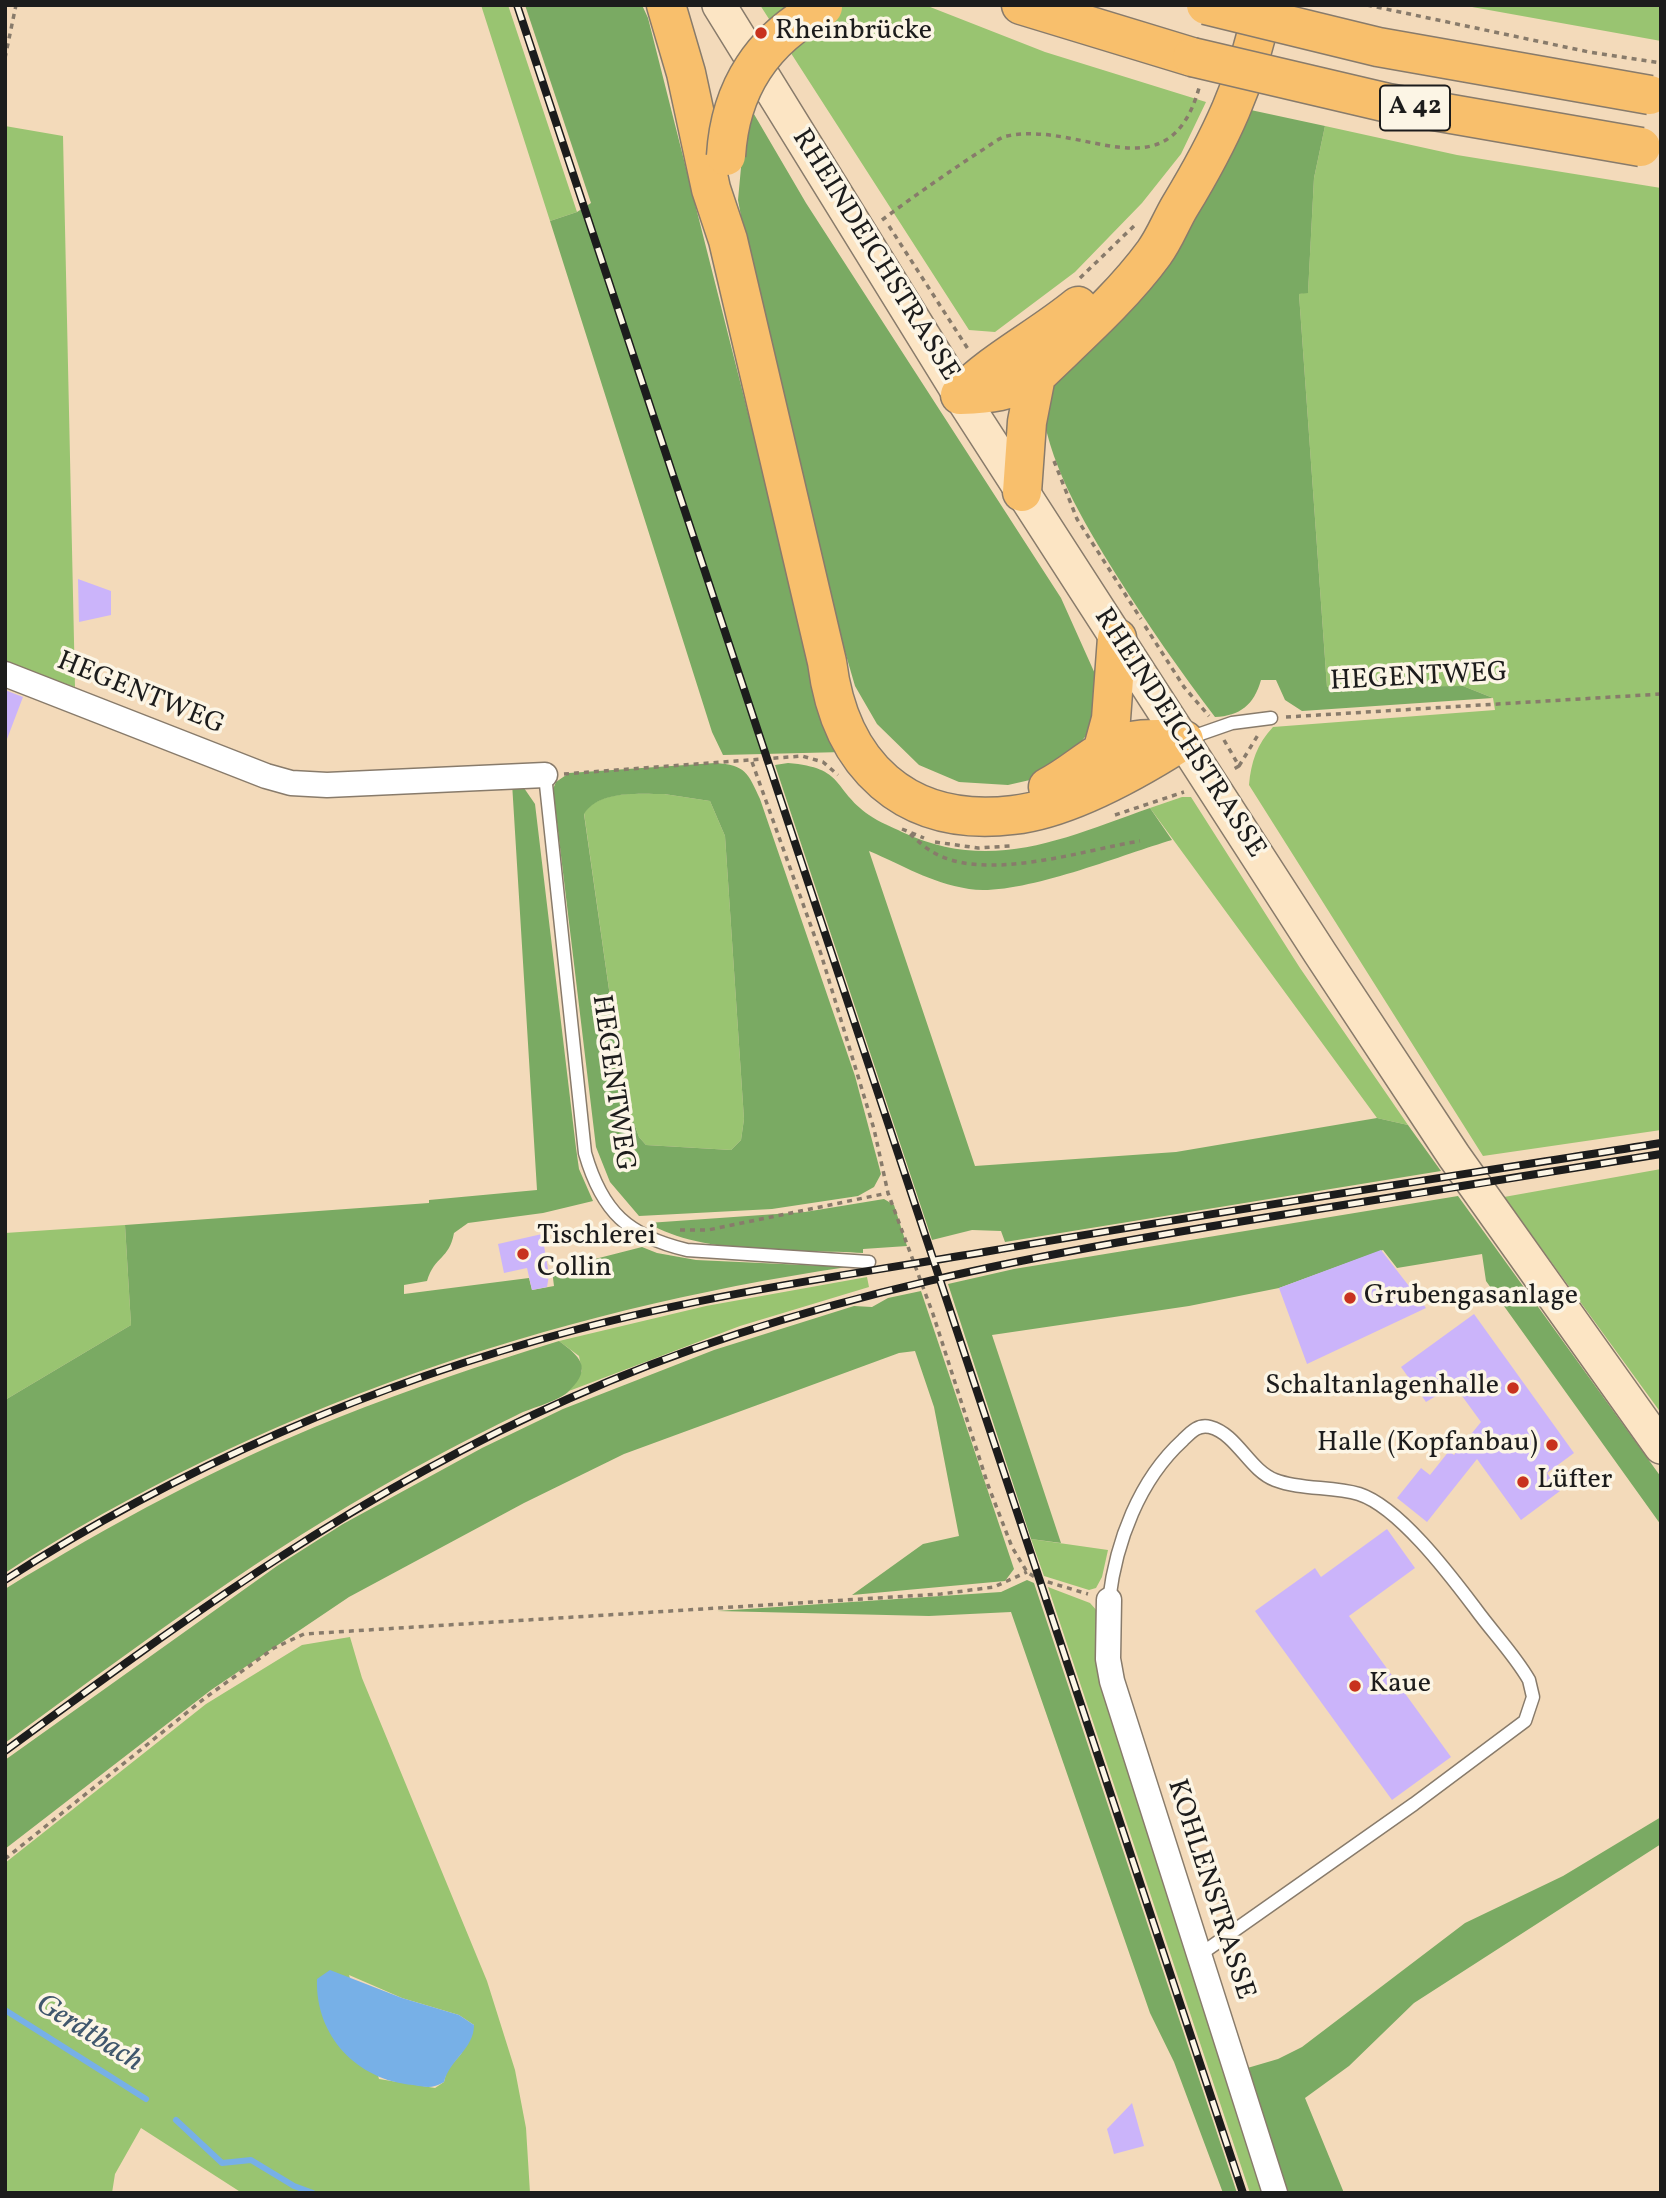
<!DOCTYPE html>
<meta charset="utf-8">
<style>
body{margin:0}
#map{position:relative;width:1666px;height:2198px;overflow:hidden;background:#f3daba;font-family:Vollkorn,serif}
canvas{display:block}
.frame{position:absolute;inset:0;border:7px solid #1c1c1c;pointer-events:none}
</style>
<div id="map">
<canvas width="1666" height="2198"></canvas>
<div class="frame"></div>
</div>
<script>
const g = document.querySelector('canvas').getContext('2d');
g.lineJoin = 'round';
function fill(path, color) {
  g.fillStyle = color;
  g.fill(path, 'evenodd');
}
function strokePath(path, color, width, dash) {
  g.strokeStyle = color;
  g.lineWidth = width;
  g.lineCap = dash ? 'butt' : 'round';
  g.setLineDash(dash || []);
  g.stroke(path);
}
function label(font, color, halo, rows, align = 'center') {
  g.font = font + ' Vollkorn,serif';
  g.lineWidth = 7;
  g.setLineDash([]);
  g.textBaseline = 'middle';
  g.strokeStyle = halo;
  g.fillStyle = color;
  for (const [text, x, y, turn = 0] of rows) {
    g.save();
    g.translate(x, y);
    g.rotate((+turn || 0) * Math.PI / 180);
    g.textAlign = isNaN(turn) ? turn : align;
    if (halo) g.strokeText(text, 0, 0);
    g.fillText(text, 0, 0);
    g.restore();
  }
}
fill(new Path2D(`
 M 481,5 L 508,5 L 577,212 L 550,221 Z
 M 760,5 L 925,5 L 1045,52 L 1206,102 L 1181,154 L 1142,203 L 1075,272 L 995,332 L 969,330 Z
 M 1461,5 L 1661,5 L 1661,41 Z
 M 5,126 L 63,136 L 75,687 L 5,664 Z
 M 1325,126 L 1457,155 L 1661,188 L 1661,1130 L 1483,1156 L 1249,785 C 1251,762 1257,744 1273,727 L 1495,710 L 1493,698 L 1463,686 L 1327,687 L 1299,294 L 1308,292 L 1314,178 Z
 M 664,794 L 710,801 L 725,836 L 744,1119 L 741,1140 L 731,1150 L 646,1145 L 639,1137 L 624,1095 L 584,813 C 599,790 639,794 664,794 Z
 M 1182,797 L 1191,797 L 1300,968 L 1408,1125 L 1377,1118 L 1150,808 Z
 M 1661,1169 L 1661,1413 L 1504,1197 Z
 M 125,1225 L 131,1325 L 5,1400 L 5,1233 Z
 M 867,1277 L 869,1287 L 740,1326 L 569,1391 L 582,1371 L 579,1356 L 559,1341 L 706,1306 Z
 M 1031,1539 L 1108,1550 L 1102,1577 L 1096,1588 L 1089,1590 L 1044,1576 Z
 M 1048,1587 L 1090,1603 L 1099,1613 L 1269,2193 L 1250,2193 Z
 M 350,1637 L 362,1678 L 487,1981 L 515,2070 L 526,2128 L 530,2193 L 242,2193 L 141,2128 L 115,2174 L 112,2193 L 5,2193 L 5,1863 L 206,1704 L 302,1645 ZM 349,1975 L 402,1998 L 459,2015 L 474,2025 L 461,2054 L 447,2070 L 444,2082 L 435,2088 L 379,2079 Z`), '#99c471');
fill(new Path2D(`
 M 525,5 L 642,5 L 648,18 L 788,571 L 843,752 L 723,755 L 712,732 L 550,221 L 577,212 L 591,203 Z
 M 751,109 L 806,203 L 1061,598 L 1100,685 L 1092,727 L 1064,766 L 1043,777 L 1008,785 L 959,782 L 919,765 L 877,724 L 855,686 L 830,600 L 748,254 L 738,200 L 743,146 Z
 M 1246,109 L 1325,126 L 1314,178 L 1308,293 L 1299,294 L 1327,687 L 1463,686 L 1493,698 L 1302,711 L 1285,700 L 1276,680 L 1261,680 C 1254,705 1240,716 1215,717 C 1180,671 1148,625 1117,576 C 1082,519 1047,463 1040,395 Z
 M 715,763 C 746,765 748,773 760,799 L 855,1076 L 881,1174 L 874,1187 L 858,1196 L 772,1209 L 639,1216 L 610,1182 L 596,1147 L 553,789 L 556,782 L 569,773 ZM 664,794 L 710,801 L 725,836 L 744,1119 L 741,1140 L 731,1150 L 646,1145 L 639,1137 L 624,1095 L 584,814 C 599,790 639,794 664,794 Z
 M 788,763 C 846,768 831,788 869,815 C 879,822 892,827 902,832 C 992,874 1064,838 1150,808 L 1172,840 C 1121,855 1019,897 969,889 C 928,882 905,866 869,851 L 975,1166 L 1176,1152 L 1377,1118 L 1408,1125 L 1441,1171 L 1005,1242 L 1001,1231 L 972,1230 L 932,1240 L 775,765 Z
 M 512,783 L 524,788 L 535,804 L 576,1148 L 579,1169 L 593,1201 L 543,1213 L 468,1223 L 454,1233 C 449,1260 435,1255 427,1281 L 404,1285 L 404,1294 L 529,1278 L 532,1290 L 554,1286 L 552,1270 L 642,1247 L 657,1253 L 696,1260 L 847,1267 C 550,1311 258,1409 5,1573 L 5,1400 L 131,1325 L 125,1225 L 429,1203 L 429,1200 L 537,1190 Z
 M 1458,1196 L 1661,1477 L 1661,1525 L 1486,1281 L 1482,1254 L 1397,1268 L 1383,1250 L 1279,1288 L 1189,1306 L 992,1335 L 1061,1543 L 1031,1539 L 948,1284 L 1014,1269 Z
 M 884,1199 L 894,1205 L 907,1246 L 863,1249 L 863,1253 C 799,1249 703,1256 648,1223 L 805,1212 Z
 M 921,1291 L 1014,1569 L 1005,1581 L 852,1595 L 923,1544 L 959,1536 L 934,1407 L 915,1351 L 899,1353 L 624,1454 L 524,1503 L 349,1597 L 211,1690 L 5,1849 L 5,1760 L 277,1566 L 343,1524 L 482,1448 L 563,1409 L 714,1350 L 854,1306 L 872,1307 L 888,1298 Z
 M 559,1341 C 579,1356 593,1367 570,1390 C 559,1402 532,1407 517,1415 C 468,1439 420,1464 372,1492 C 244,1566 125,1655 5,1743 L 5,1589 C 111,1524 221,1464 337,1418 C 410,1389 484,1364 559,1341 Z
 M 1027,1580 L 1034,1583 L 1237,2193 L 1223,2193 L 1174,2062 L 1150,2013 L 1011,1612 L 929,1616 L 717,1611 L 1001,1592 Z
 M 1661,1817 L 1661,1844 L 1414,2003 L 1349,2066 L 1305,2098 L 1344,2193 L 1285,2193 L 1244,2069 L 1278,2059 L 1302,2047 L 1465,1923 L 1563,1876 Z`), '#7aaa63');
fill(new Path2D(`
 M 330,1970 L 402,1998 L 459,2015 L 474,2025 C 474,2049 450,2059 444,2082 C 433,2089 425,2087 413,2085 C 357,2080 315,2036 317,1979 Z`), '#77b0e7');
strokePath(new Path2D(`
 M 5,2010 L 146,2099
 M 176,2120 L 222,2163 L 251,2160 L 294,2186 L 313,2193`), '#77b0e7', 6);
fill(new Path2D(`
 M 78,579 L 111,591 L 111,615 L 79,622 Z
 M 5,690 L 23,697 L 7,739 L 5,739 Z
 M 542,1234 L 549,1275 L 547,1287 L 532,1290 L 527,1268 L 504,1273 L 498,1244 Z
 M 1381,1250 L 1426,1308 L 1307,1364 L 1279,1288 Z
 M 1474,1314 L 1574,1453 L 1547,1473 L 1560,1491 L 1521,1520 L 1477,1459 L 1427,1522 L 1397,1498 L 1421,1468 L 1430,1475 L 1449,1451 L 1454,1455 L 1481,1422 L 1454,1385 L 1426,1402 L 1401,1367 Z
 M 1387,1529 L 1415,1568 L 1349,1616 L 1451,1757 L 1392,1800 L 1255,1611 L 1315,1568 L 1321,1577 Z
 M 1132,2103 L 1144,2146 L 1114,2154 L 1107,2129 Z`), '#cbb4fa');
const lane = new Path2D(`
 M 1186,739 L 1232,723 L 1271,718
 M 545,775 L 585,1153 C 602,1212 628,1236 687,1250 L 869,1262
 M 1109,1600 C 1116,1542 1139,1480 1183,1440 C 1191,1432 1198,1424 1210,1427 C 1237,1434 1249,1470 1275,1480 C 1301,1490 1332,1486 1359,1494 C 1399,1507 1450,1575 1475,1608 C 1493,1633 1514,1654 1529,1680 L 1533,1697 L 1525,1721 L 1414,1804 L 1198,1956`);
const street = new Path2D(`
 M 5,674 L 266,776 L 291,783 L 327,785 L 545,775
 M 1109,1600 L 1108,1659 L 1112,1681 L 1275,2193`);
const secondary = new Path2D(`
 M 719,5 L 960,395 L 1320,953 L 1454,1156 L 1661,1447`);
const highway = new Path2D(`
 M 666,5 L 686,73 L 711,189 L 728,240 L 827,662 C 840,765 905,828 1013,815 C 1069,809 1137,770 1184,740
 M 1021,5 L 1192,57
 M 960,395 C 989,394 1011,392 1036,376 C 1076,337 1121,298 1154,253 C 1165,238 1171,221 1180,206 C 1219,142 1249,80 1263,5
 M 960,395 C 994,360 1039,338 1078,306
 M 1022,492 L 1027,422 L 1036,376
 M 1102,752 L 1111,719 L 1117,638
 M 1048,787 C 1068,777 1084,762 1103,751 C 1129,737 1155,738 1184,740`);
strokePath(lane, '#887b6b', 15);
strokePath(street, '#887b6b', 27);
strokePath(secondary, '#887b6b', 36);
strokePath(highway, '#887b6b', 41);
strokePath(new Path2D(`
 M 1367,5 L 1589,52 L 1661,63
 M 5,58 L 16,5
 M 882,220 C 914,196 946,174 979,152 C 988,147 998,138 1007,136 C 1082,120 1168,198 1199,88
 M 889,226 L 968,349
 M 1080,278 L 1137,223
 M 1054,461 L 1077,519 L 1141,619
 M 1145,626 L 1184,687 L 1209,716
 M 1286,717 L 1661,694
 M 1224,740 L 1239,766 L 1232,770
 M 752,762 L 821,954 L 874,1129 L 888,1193 L 933,1314 L 988,1485 L 1012,1547 L 1027,1572 L 1038,1579 L 1088,1594
 M 1239,766 L 1258,735
 M 564,774 L 802,756 L 823,762 L 838,775
 M 1115,815 L 1184,792
 M 902,829 L 924,838
 M 910,834 C 917,840 924,847 931,851 C 983,884 1083,850 1140,841
 M 935,842 L 978,848 L 1010,846
 M 680,1230 L 708,1230 L 888,1193
 M 5,1859 L 205,1698 L 274,1648 L 304,1634 L 941,1594 L 994,1587 L 1027,1572`), '#887b6b', 3.5, [5, 5]);
strokePath(lane, '#fff', 12);
strokePath(street, '#fff', 24);
strokePath(secondary, '#fce5c4', 33);
strokePath(highway, '#f8bf6c', 38);
const rail = new Path2D(`
 M 517,5 L 1243,2193
 M 5,1580 C 179,1467 375,1383 575,1330 C 710,1294 847,1275 984,1252 C 1209,1213 1435,1179 1661,1143
 M 5,1751 C 187,1617 360,1491 568,1399 C 801,1294 1055,1251 1306,1211 C 1424,1193 1542,1173 1661,1154`);
strokePath(rail, '#1c1c1c', 8);
strokePath(rail, '#fcf5e5', 5, [16]);
const highwayBridge = new Path2D(`
 M 1206,5 L 1378,47 L 1650,95
 M 1192,57 L 1388,103 L 1641,147
 M 726,156 C 730,88 763,38 823,7`);
strokePath(highwayBridge, '#887b6b', 41, []);
strokePath(highwayBridge, '#f8bf6c', 38);
for (const [x, y, r, color] of [
 [761,33,7,"#c8321e"],
 [523,1254,7,"#c8321e"],
 [1350,1298,7,"#c8321e"],
 [1513,1388,7,"#c8321e"],
 [1552,1445,7,"#c8321e"],
 [1523,1482,7,"#c8321e"],
 [1355,1686,7,"#c8321e"]
]) {
  const dot = new Path2D();
  dot.arc(x, y, r, 0, 2 * Math.PI);
  g.fillStyle = color;
  g.fill(dot);
  strokePath(dot, '#fcf5e5', 2.5);
}
for (const [x, y, w] of [
 [1415,108,70]
]) {
  const box = new Path2D();
  box.roundRect(x - w / 2, y - 22.5, w, 45, 5);
  g.fillStyle = '#fcf5e5';
  g.fill(box);
  strokePath(box, '#1c1c1c', 2);
}
label('bold 26px', '#1c1c1c', null, [
 ["A 42",1415,108]
]);
label('28px', '#1c1c1c', '#fcf5e5', [
 ["Rheinbrücke",775,33],
 ["Tischlerei",537,1238],
 ["Collin",537,1270],
 ["Grubengasanlage",1364,1298],
 ["Schaltanlagenhalle",1499,1388,"right"],
 ["Halle (Kopfanbau)",1538,1445,"right"],
 ["Lüfter",1537,1482],
 ["Kaue",1369,1686]
], 'left');
label('28px', '#1c1c1c', '#fcf5e5', [
 ["RHEINDEICHSTRASSE",874,256,58],
 ["HEGENTWEG",1419,679,-3],
 ["HEGENTWEG",140,695,22],
 ["RHEINDEICHSTRASSE",1178,734,57],
 ["HEGENTWEG",611,1083,82],
 ["KOHLENSTRASSE",1209,1890,72]
]);
label('italic 30px', '#40576d', '#fcf5e5', [
 ["Gerdtbach",88,2035,32]
]);
</script>
